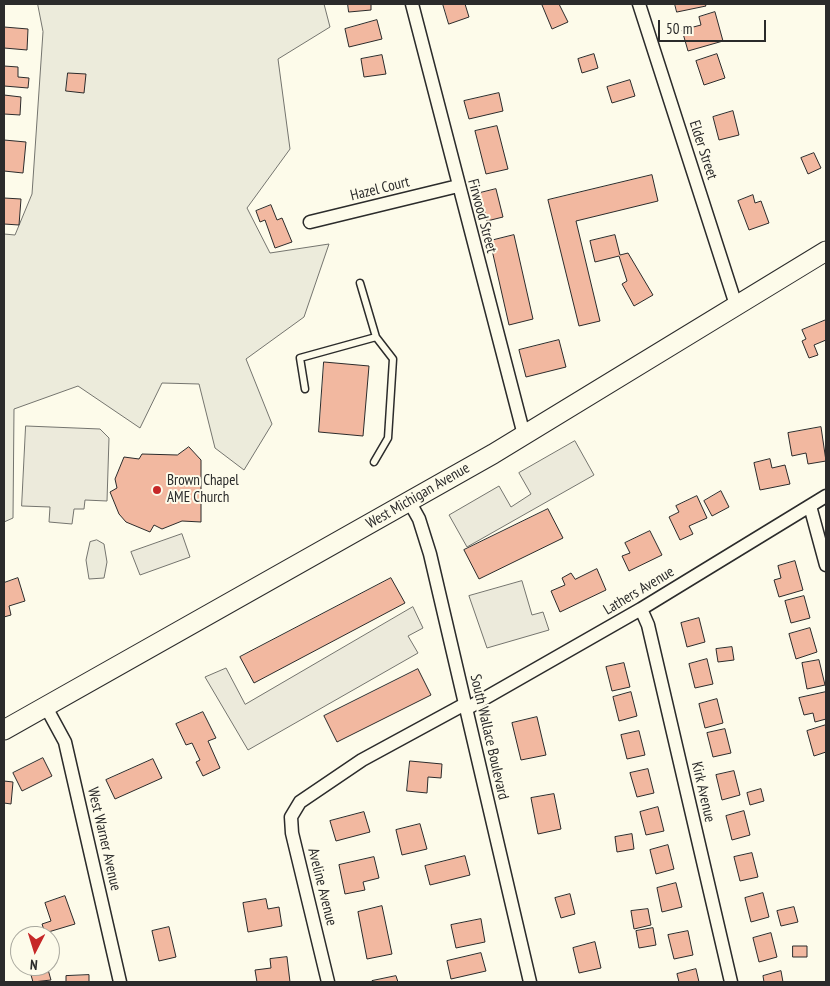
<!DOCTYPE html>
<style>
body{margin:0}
#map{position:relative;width:830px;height:986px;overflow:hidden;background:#fdfbea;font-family:"PT Sans Narrow",sans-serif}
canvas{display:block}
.frame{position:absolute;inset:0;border:5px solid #2b2b2b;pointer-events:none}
.north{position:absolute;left:10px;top:926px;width:50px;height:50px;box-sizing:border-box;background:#fdfbea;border:1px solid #a9a89e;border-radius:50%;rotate:185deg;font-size:14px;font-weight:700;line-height:20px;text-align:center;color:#2b2b2b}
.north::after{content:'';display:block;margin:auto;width:18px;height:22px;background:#c62828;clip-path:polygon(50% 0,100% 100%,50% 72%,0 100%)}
.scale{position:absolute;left:658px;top:20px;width:108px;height:22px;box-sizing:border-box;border:2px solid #2b2b2b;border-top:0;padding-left:6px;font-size:15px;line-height:18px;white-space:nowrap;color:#2b2b2b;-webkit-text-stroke:4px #fdfbea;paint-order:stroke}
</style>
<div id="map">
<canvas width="830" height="986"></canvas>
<div class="frame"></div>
<div class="north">N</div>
<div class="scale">50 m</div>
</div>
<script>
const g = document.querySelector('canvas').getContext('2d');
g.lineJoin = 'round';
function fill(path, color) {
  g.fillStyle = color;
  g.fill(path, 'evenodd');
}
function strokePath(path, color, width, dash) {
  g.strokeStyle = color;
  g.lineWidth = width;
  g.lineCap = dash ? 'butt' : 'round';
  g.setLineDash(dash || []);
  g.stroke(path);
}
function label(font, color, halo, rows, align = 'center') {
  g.font = font + ' "PT Sans Narrow",sans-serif';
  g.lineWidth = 4;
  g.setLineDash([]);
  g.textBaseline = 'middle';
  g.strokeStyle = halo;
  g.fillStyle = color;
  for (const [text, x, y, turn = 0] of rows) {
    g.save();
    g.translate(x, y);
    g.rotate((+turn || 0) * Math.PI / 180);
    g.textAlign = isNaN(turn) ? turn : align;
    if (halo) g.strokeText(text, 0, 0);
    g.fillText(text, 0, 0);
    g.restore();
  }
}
const green = new Path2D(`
 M 38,4 L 324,4 L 330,27 L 278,59 L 290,149 L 247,208 L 270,253 L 329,244 L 304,317 L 246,359 L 272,424 L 244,470 L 215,448 L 199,384 L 162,383 L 140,428 L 78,386 L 14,409 L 13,518 L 4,522 L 4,234 L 15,235 L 32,194 L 43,32 Z
 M 97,540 L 104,544 L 107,562 L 104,578 L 89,579 L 86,560 L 90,542 Z`);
fill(green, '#ecebdb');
strokePath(green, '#74746e', 1);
const parking = new Path2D(`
 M 26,426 L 100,429 L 109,438 L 107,501 L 85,500 L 84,509 L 74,509 L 72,524 L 49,522 L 50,507 L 22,506 Z
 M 575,441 L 594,475 L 467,547 L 449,515 L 499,486 L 511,507 L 531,494 L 519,473 Z
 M 182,534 L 190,557 L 140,575 L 131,552 Z
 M 522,581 L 532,615 L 543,612 L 549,630 L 487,648 L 469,596 Z
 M 413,607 L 423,628 L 408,636 L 418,653 L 248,750 L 205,677 L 226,668 L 245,704 Z`);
fill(parking, '#eceadb');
strokePath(parking, '#74746e', 1);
const building = new Path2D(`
 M 348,4 L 371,4 L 371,10 L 349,12 Z
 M 443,4 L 465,4 L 469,17 L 449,24 Z
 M 559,4 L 568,22 L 552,29 L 542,5 Z
 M 675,4 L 705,4 L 706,6 L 677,12 Z
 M 715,12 L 723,41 L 688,51 L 682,30 L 701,25 L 699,17 Z
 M 377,20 L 382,39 L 349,47 L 345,29 Z
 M 4,27 L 28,29 L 27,50 L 4,48 Z
 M 594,54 L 598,68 L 582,73 L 578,59 Z
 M 717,54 L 725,78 L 704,85 L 696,61 Z
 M 382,55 L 386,74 L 364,77 L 361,59 Z
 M 4,66 L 18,67 L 18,77 L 29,78 L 28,88 L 4,86 Z
 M 68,73 L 86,74 L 84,93 L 66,91 Z
 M 630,80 L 635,96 L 612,103 L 607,87 Z
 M 499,93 L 503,111 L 469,119 L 464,101 Z
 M 4,95 L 21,97 L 20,115 L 4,114 Z
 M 733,111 L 739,135 L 719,140 L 713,117 Z
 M 497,126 L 508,169 L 486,174 L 475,131 Z
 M 4,140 L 26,142 L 23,173 L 4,171 Z
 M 814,153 L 821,168 L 808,174 L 801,158 Z
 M 652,175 L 658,201 L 576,221 L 600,321 L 579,326 L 548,200 Z
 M 496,189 L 503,217 L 487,221 L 480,193 Z
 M 753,195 L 755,203 L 761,201 L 769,223 L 749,230 L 738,201 Z
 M 4,198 L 21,199 L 19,225 L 4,224 Z
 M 271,205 L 277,220 L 282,218 L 292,242 L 275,248 L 265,220 L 260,222 L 256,211 Z
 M 514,235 L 533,319 L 509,325 L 490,241 Z
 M 615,235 L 620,255 L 628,253 L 653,295 L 634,306 L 622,284 L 627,281 L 619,256 L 595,262 L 590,241 Z
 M 826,320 L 826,340 L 814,345 L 818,355 L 809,358 L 802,341 L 806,339 L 802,330 Z
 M 559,340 L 566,367 L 526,377 L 519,350 Z
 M 324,362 L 369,366 L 363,436 L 319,432 Z
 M 821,427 L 826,461 L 808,464 L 806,453 L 792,456 L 788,433 Z
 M 189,447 L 201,460 L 201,522 L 182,521 L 162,529 L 154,525 L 150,532 L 126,522 L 119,514 L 110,492 L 117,488 L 115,479 L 124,457 L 139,459 L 142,454 L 177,455 Z
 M 770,459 L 772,468 L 785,465 L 790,484 L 760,490 L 754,463 Z
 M 721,491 L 729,507 L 712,516 L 704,501 Z
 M 697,496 L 707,518 L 689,526 L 693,534 L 680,540 L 669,517 L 679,512 L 676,506 Z
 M 548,509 L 563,538 L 479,579 L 464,550 Z
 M 650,531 L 662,555 L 629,571 L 622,556 L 630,553 L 625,543 Z
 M 795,561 L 803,590 L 779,597 L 774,580 L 781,578 L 778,566 Z
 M 597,569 L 606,590 L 560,612 L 551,591 L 565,585 L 562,578 L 571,573 L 575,579 Z
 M 18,578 L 25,601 L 9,606 L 11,615 L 4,617 L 4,583 Z
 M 391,578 L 405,603 L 254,683 L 240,657 Z
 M 804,596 L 810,618 L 791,623 L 785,601 Z
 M 699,618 L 705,642 L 687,647 L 681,623 Z
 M 810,628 L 817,652 L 796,659 L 789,634 Z
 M 732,647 L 734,660 L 718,662 L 716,649 Z
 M 707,659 L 713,684 L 695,688 L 689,664 Z
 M 819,660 L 825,685 L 807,689 L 802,663 Z
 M 624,663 L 630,687 L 612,691 L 606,667 Z
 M 418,669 L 431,695 L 337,742 L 324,716 Z
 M 631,692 L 637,716 L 619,721 L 613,697 Z
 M 826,692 L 826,719 L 815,722 L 813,713 L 804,715 L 799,698 Z
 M 717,699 L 723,723 L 705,728 L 699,704 Z
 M 203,712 L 216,738 L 208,741 L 220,768 L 203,776 L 196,762 L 200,760 L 192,743 L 186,745 L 176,724 Z
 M 537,717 L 546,755 L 521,760 L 512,723 Z
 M 826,725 L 826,752 L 814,756 L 807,731 Z
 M 725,729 L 731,753 L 713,757 L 707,733 Z
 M 639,731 L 645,755 L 627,759 L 621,735 Z
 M 43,758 L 52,776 L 22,791 L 13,773 Z
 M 153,759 L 162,778 L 115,799 L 106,780 Z
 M 410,761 L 442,764 L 441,778 L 428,777 L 427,793 L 407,791 Z
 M 648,769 L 654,793 L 637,797 L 630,773 Z
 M 734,771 L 740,795 L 722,800 L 716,775 Z
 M 4,781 L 13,782 L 11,804 L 4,803 Z
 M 761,789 L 764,801 L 750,805 L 747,793 Z
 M 554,794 L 561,829 L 538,834 L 531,798 Z
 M 658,807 L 664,831 L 646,835 L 640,812 Z
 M 744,811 L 750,835 L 732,840 L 726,816 Z
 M 364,812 L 370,832 L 336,841 L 330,821 Z
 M 420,824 L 427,849 L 402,855 L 396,830 Z
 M 632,834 L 634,849 L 617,852 L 615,837 Z
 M 668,845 L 674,869 L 656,874 L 650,850 Z
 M 752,853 L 758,877 L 740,881 L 734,857 Z
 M 465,856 L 470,875 L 430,885 L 425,866 Z
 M 374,857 L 379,878 L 363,882 L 365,890 L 345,894 L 339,865 Z
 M 676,883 L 682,907 L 662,912 L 657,888 Z
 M 763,893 L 769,917 L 751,922 L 745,898 Z
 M 570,894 L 575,914 L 561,918 L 555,898 Z
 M 65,896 L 75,924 L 45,933 L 42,924 L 51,921 L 45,903 Z
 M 266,899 L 268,909 L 279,907 L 282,926 L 248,932 L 243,903 Z
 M 382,906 L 392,954 L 367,959 L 358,912 Z
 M 794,907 L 798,922 L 781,926 L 777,911 Z
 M 648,909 L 651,925 L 634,929 L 631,911 Z
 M 481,919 L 485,942 L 456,948 L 451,925 Z
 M 169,927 L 176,957 L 159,961 L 152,931 Z
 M 653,928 L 656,945 L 639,948 L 636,931 Z
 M 688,931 L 693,955 L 674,959 L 668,935 Z
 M 771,933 L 777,957 L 759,962 L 753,938 Z
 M 595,942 L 601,968 L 579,973 L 573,948 Z
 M 793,946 L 807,946 L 807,957 L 793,957 Z
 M 481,953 L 486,971 L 451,979 L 447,961 Z
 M 287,957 L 290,982 L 257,982 L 255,970 L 271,968 L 270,959 Z
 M 35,966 L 47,966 L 51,980 L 33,982 L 29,968 Z
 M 696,969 L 699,982 L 679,982 L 677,974 Z
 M 781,971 L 783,982 L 764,982 L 763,976 Z
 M 89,975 L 89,982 L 66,982 L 66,976 Z
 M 396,976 L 398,982 L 372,982 L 372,981 Z`);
fill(building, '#f2b8a0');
strokePath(building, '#2b2b2b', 1);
const lane = new Path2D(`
 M 360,283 L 376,337
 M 305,389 L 300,358 L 376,337 L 393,359 L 388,438 L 374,462`);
const street = new Path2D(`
 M 412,4 L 524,435
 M 639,4 L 736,305
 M 310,222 L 458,186
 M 409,501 L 419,519 L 430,554 L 530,982
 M 810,506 L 826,565
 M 641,609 L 648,625 L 731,982
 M 46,707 L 65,742 L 120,982
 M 466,709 L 641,609 L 826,496
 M 328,982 L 292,833 L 291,817 L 300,802 L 362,760 L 465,704`);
const secondary = new Path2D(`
 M 4,730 L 493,454 L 826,251`);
strokePath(lane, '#2b2b2b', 9);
strokePath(street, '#2b2b2b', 15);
strokePath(secondary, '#2b2b2b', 21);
strokePath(lane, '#fdfbea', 6);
strokePath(street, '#fdfbea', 12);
strokePath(secondary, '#fdfbea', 19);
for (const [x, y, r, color] of [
 [157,490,5,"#c62828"]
]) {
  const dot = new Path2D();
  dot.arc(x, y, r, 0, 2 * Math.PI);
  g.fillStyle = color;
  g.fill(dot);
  strokePath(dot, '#fdfbea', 2);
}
label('15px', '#2b2b2b', '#fdfbea', [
 ["Elder Street",703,150,72],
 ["Hazel Court",380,189,-14],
 ["Firwood Street",482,216,75],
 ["West Michigan Avenue",418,496,-30],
 ["Lathers Avenue",639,591,-31],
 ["South Wallace Boulevard",489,737,77],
 ["Kirk Avenue",703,792,77],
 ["West Warner Avenue",104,839,77],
 ["Aveline Avenue",322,887,76]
]);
label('15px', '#2b2b2b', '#fdfbea', [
 ["Brown Chapel",167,481],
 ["AME Church",167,498]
], 'left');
</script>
